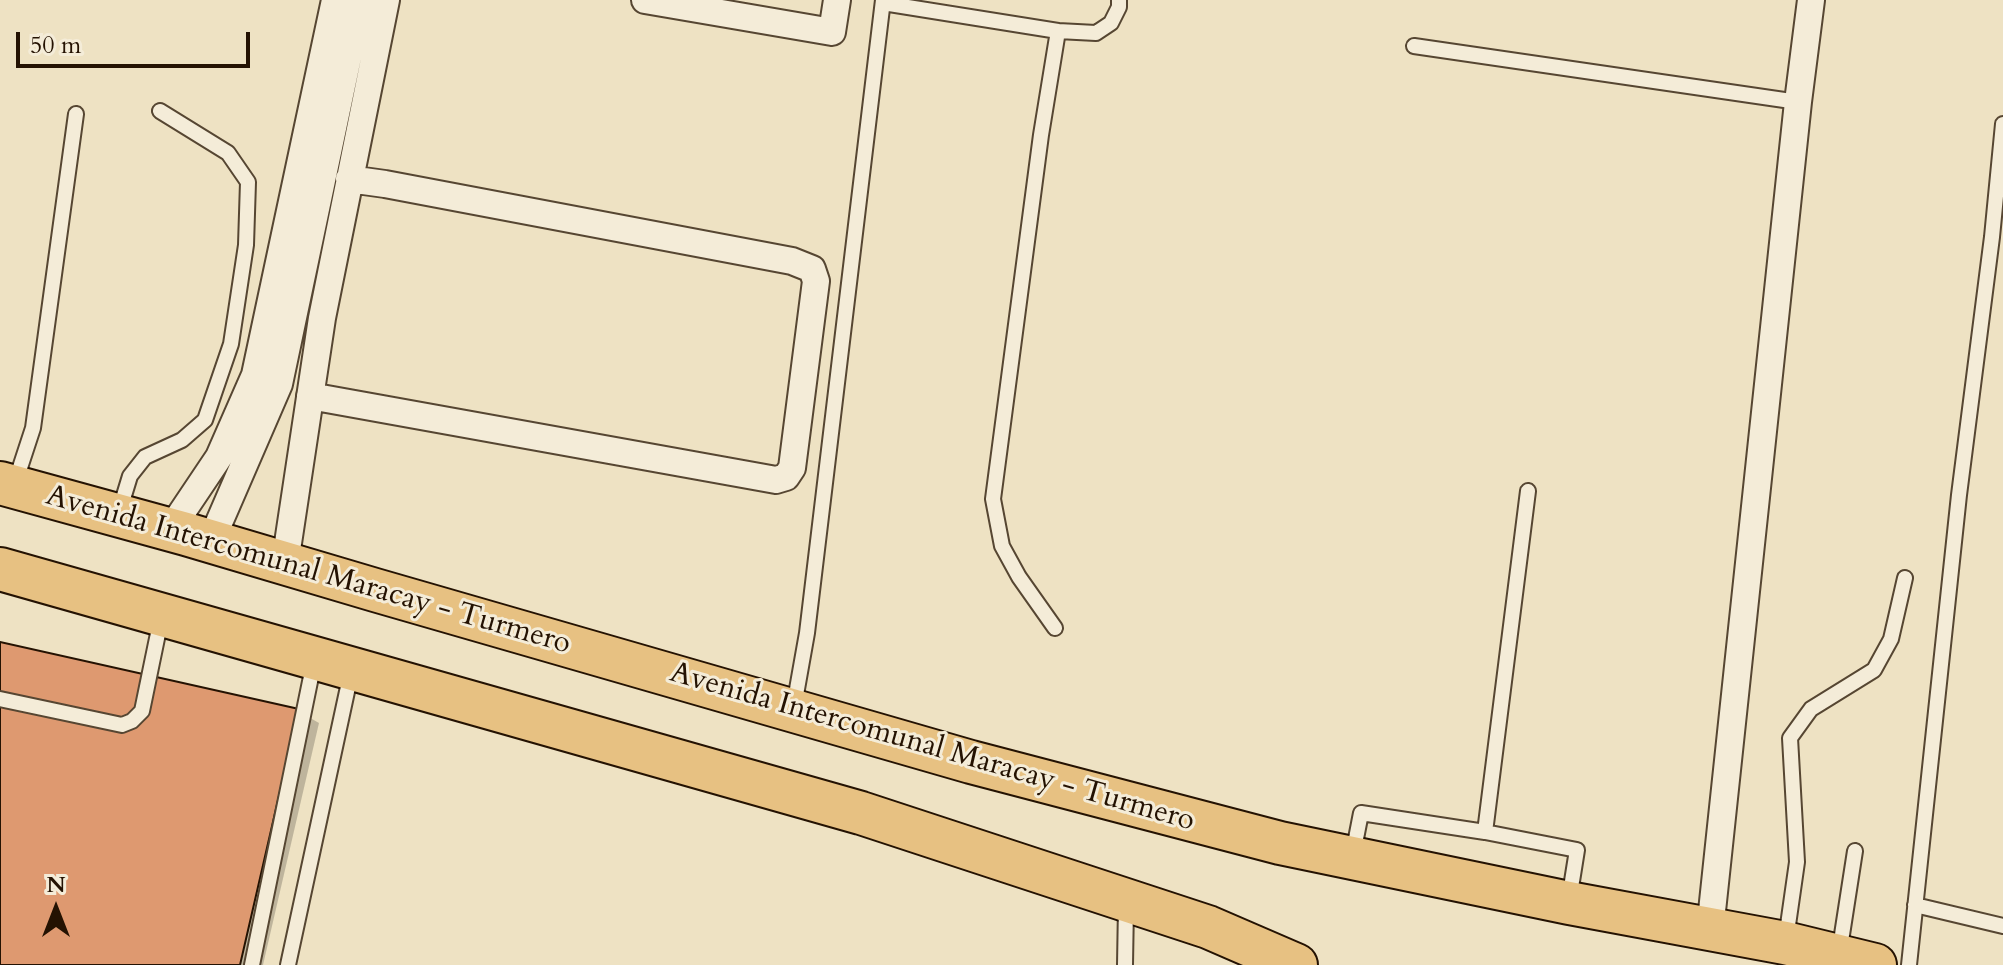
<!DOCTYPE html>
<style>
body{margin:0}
#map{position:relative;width:2003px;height:965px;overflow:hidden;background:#eee2c3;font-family:Cardo,serif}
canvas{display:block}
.north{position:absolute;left:16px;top:869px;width:80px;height:80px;-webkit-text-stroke:6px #f4ecd8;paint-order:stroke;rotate:0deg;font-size:22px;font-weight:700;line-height:32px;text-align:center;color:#241202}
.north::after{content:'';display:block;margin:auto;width:28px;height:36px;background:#241202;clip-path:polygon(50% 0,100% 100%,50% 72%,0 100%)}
.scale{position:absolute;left:16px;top:32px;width:234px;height:36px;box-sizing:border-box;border:4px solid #241202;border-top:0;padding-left:10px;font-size:24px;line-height:28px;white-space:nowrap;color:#241202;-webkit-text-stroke:6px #f4ecd8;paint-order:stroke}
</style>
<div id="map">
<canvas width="2003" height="965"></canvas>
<div class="north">N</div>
<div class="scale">50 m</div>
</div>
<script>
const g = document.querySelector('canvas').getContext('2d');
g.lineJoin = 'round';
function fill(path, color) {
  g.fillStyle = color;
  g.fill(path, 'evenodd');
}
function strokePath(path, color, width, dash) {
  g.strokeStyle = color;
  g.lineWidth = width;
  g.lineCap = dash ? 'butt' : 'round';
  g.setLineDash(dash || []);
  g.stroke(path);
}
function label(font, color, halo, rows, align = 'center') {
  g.font = font + ' Cardo,serif';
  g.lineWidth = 6;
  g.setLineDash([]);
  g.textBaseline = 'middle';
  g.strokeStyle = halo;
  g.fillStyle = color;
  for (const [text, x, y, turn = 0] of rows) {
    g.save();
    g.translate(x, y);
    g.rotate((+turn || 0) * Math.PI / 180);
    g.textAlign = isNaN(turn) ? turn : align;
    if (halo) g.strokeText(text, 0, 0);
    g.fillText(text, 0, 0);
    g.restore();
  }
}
fill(new Path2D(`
 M 0,644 L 298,711 L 319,723 L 263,965 L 0,965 Z`), '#0003');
const building = new Path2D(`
 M 0,642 L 299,709 L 240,965 L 0,965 Z`);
fill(building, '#de9970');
strokePath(building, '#241202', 2);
const service = new Path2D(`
 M 883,3 L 1058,31 L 1096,33 L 1111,23 L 1119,7 L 1119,0
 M 1414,46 L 1798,102
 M 15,483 L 33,428 L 76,114
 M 119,512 L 130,476 L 145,457 L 182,440 L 205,420 L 231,344 L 246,245 L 248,182 L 228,153 L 160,111
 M 1055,628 L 1019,577 L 1002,546 L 993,499 L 1041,135 L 1058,31
 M 0,699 L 122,725 L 132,721 L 142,711 L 161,619
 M 794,706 L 807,633 L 883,0
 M 1485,832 L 1528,491
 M 1353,854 L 1361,813 L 1485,832 L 1577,850 L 1569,900
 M 1915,905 L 2003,926
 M 1786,939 L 1797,862 L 1790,738 L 1811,709 L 1874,670 L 1891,639 L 1905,578
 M 1839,954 L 1855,851
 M 252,965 L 314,662
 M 288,965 L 351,673
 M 1125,965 L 1126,905
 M 1909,965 L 1959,495 L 1992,237 L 2003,124`);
const minor = new Path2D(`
 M 645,0 L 832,32 L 837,0
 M 310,396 L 776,480 L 786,477 L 792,468 L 816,281 L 812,269 L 792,261 L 385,184 L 349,179
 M 170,530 L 219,457 L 255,375 L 335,0
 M 211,541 L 279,384 L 360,0
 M 285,563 L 322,318 L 386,0
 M 1710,930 L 1798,102 L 1811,0`);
const primary = new Path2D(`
 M 0,483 L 186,534 L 375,590 L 971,762 L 1280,843 L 1569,903 L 1785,943 L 1875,965
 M 0,569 L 861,813 L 1208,927 L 1296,965`);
strokePath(service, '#564632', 18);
strokePath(minor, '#564632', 30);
strokePath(primary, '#241202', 46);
strokePath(service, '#f4ecd8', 14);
strokePath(minor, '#f4ecd8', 26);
strokePath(primary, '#e7c182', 42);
label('30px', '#241202', '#f4ecd8', [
 ["Avenida Intercomunal Maracay - Turmero",308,571,16],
 ["Avenida Intercomunal Maracay - Turmero",932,748,16]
]);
</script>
